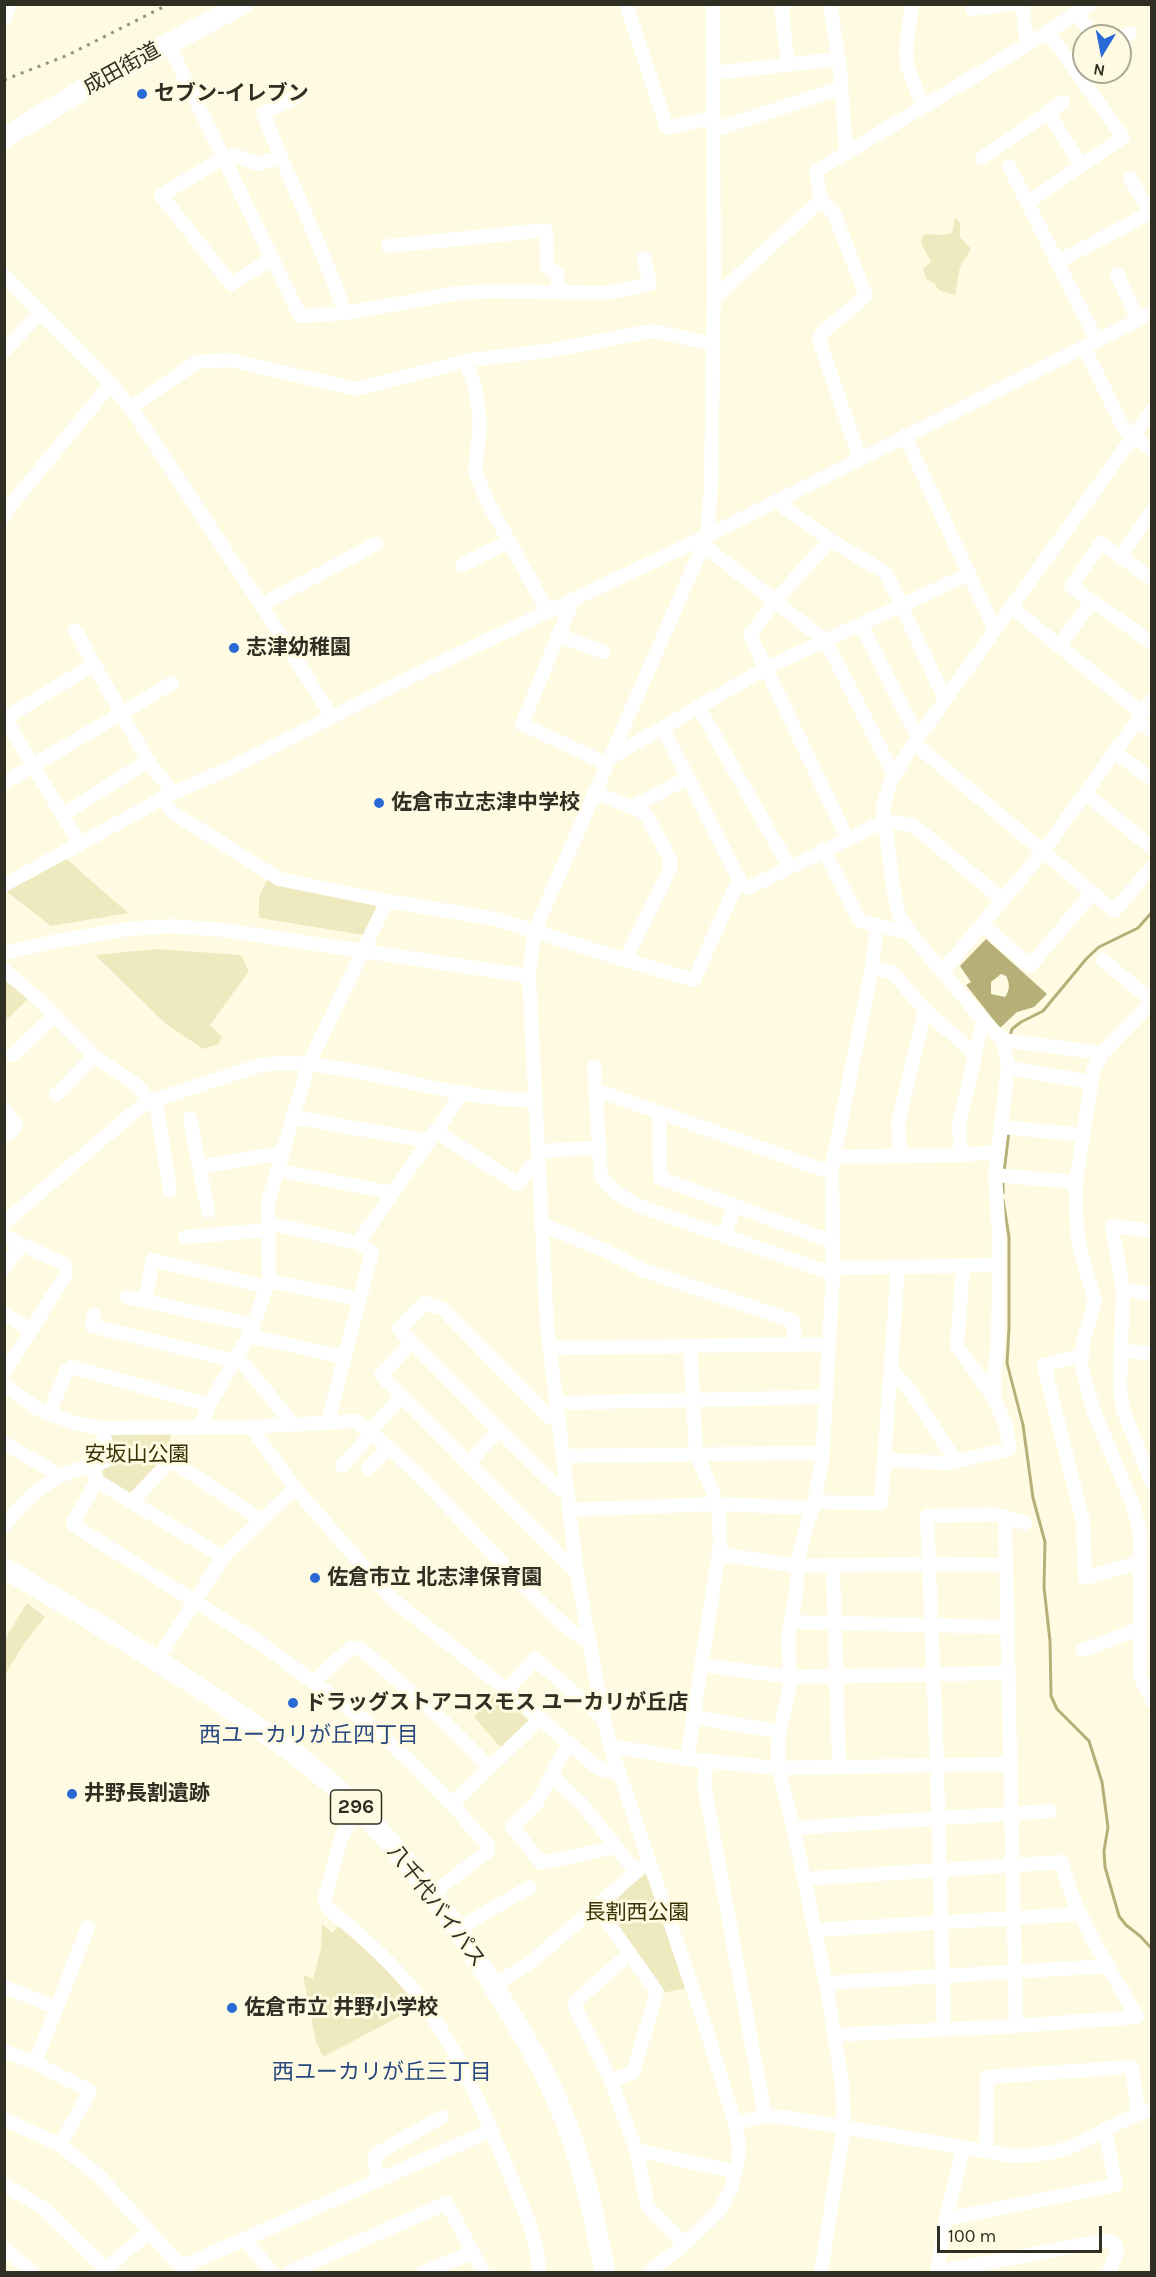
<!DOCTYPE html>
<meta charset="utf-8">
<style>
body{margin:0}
#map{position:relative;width:1156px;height:2277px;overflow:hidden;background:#fefbe2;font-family:Karla,sans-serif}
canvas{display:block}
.frame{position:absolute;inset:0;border:6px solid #302f23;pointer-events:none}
.north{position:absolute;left:1072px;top:24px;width:60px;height:60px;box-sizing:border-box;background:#fefbe2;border:2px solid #aca996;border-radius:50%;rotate:190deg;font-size:16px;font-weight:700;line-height:24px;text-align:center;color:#302f23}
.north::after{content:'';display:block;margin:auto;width:21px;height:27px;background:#296ad7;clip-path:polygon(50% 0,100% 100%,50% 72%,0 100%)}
.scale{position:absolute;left:937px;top:2226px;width:165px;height:27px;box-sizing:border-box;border:3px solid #302f23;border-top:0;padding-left:8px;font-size:18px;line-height:21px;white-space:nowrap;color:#302f23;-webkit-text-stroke:4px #fefbe2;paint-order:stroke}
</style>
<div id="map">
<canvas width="1156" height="2277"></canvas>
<div class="frame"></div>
<div class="north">N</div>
<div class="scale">100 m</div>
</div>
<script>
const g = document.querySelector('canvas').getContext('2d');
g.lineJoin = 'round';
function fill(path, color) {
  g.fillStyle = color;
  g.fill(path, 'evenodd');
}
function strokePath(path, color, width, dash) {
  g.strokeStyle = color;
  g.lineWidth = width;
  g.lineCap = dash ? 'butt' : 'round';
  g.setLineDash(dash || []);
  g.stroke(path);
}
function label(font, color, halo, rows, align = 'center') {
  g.font = font + ' Karla,"Noto Sans JP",sans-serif';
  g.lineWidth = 6;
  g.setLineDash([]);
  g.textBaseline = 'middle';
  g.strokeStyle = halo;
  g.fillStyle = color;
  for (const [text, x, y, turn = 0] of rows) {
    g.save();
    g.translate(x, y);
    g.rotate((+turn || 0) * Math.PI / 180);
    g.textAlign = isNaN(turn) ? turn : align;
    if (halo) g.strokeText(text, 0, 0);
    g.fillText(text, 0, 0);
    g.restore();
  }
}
fill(new Path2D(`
 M 955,218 L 960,223 L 960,237 L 971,249 L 960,267 L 955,295 L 939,290 L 934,283 L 926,279 L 923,268 L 931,262 L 921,243 L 924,234 L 943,235 L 952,233 Z
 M 63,856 L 128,913 L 51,926 L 6,891 Z
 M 268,878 L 380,905 L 364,935 L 259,918 L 259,897 Z
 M 157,949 L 241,955 L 249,971 L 210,1025 L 222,1037 L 218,1044 L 203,1049 L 165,1023 L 95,955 Z
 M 5,976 L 28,999 L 5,1021 Z
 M 171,1431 L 169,1458 L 130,1495 L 103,1478 L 103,1467 L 116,1463 L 108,1435 Z
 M 27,1603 L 45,1617 L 23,1645 L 5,1675 L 5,1639 Z
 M 497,1691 L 529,1721 L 502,1749 L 474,1717 Z
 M 647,1869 L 687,1988 L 662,1993 L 607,1909 Z
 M 322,1924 L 332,1933 L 340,1924 L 375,1953 L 419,2006 L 323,2057 L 316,2042 L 303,1975 L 313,1979 L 321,1948 Z`), '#eee9bf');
fill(new Path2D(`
 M 986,939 L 1047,994 L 1034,1007 L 1017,1012 L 1000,1028 L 966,985 L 971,982 L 960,966 ZM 1001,974 L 1006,976 C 1010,983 1010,990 1005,997 L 991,994 L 991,982 Z`), '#b7af78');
strokePath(new Path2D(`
 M 1010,1036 L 1012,1029 L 1021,1022 L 1043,1011 L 1087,958 L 1099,947 L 1138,928 L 1152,912
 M 1004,1172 L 1009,1131
 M 1003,1179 L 1003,1193
 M 1003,1200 L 1009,1237 L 1009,1328 L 1007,1363 L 1023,1425 L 1033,1498 L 1045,1542 L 1044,1587 L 1050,1641 L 1051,1696 L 1057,1709 L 1089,1741 L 1102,1782 L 1108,1827 L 1104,1851 L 1105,1867 L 1119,1916 L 1126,1925 L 1140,1936 L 1152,1949`), '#b7af78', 3);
strokePath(new Path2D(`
 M 626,4 L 667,128 L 714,117
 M 786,4 L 781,5 L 788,65
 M 830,4 L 840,69 L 846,153
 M 912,4 L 906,49 L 907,65 L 923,107
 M 1022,4 L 1027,43
 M 972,9 L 1010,4
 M 1077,13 L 1093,36
 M 4,19 L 10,4
 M 1120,40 L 1130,33
 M 168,43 L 300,316 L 345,313 L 453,294 L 487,291 L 607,293 L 650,284 L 644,258
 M 714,73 L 838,59
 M 297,97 L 263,113 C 289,180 322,245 345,313
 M 1049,113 L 1081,166
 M 714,130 L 841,88
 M 982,158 L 1063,102
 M 1009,166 L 1097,341
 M 821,200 L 834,213 L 866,296 L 822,333 L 819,340 L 860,459
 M 1027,203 L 1123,137 L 1048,32
 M 388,246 L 546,230 L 547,267 L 557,273 L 558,292
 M 272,259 L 231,284 L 161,195 L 223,158 L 234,155 L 258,164 L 280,158
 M 1057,262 L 1150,213 L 1130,178
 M 1117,274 L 1138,320
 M 4,275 L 111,384 L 133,411 L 268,615 L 332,717
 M 714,298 L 821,200 L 816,171 L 1048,32 L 1090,4
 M 1084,347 L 1124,429 L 1152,450
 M 4,351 L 40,313
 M 466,361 L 476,391 L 480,424 L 475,471 L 488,503 L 548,612
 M 130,408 L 197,362 L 230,360 L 356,389 L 470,360 L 547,351 L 653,331 L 713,344
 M 905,436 L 995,630
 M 778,500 L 785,508 L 830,540 L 886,573 L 945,699
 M 4,517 L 9,507 L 111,384
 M 830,540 L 775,601 L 750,635 L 847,838
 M 703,545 L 826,641 L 894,775
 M 1120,557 L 1152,511
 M 462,565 L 510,541
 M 1152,579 L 1101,543 L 1071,586 L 1152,643
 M 573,600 L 522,724 L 607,764
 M 261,605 L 376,544
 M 1011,607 L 1142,713
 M 861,625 L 918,737
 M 75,630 L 148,761 L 173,793
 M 558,635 L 603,652
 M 1059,646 L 1092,601
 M 699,708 L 789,866
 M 5,718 L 79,843
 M 4,719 L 93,665
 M 1137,720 L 1152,731
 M 914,743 L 1114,911 L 1152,867
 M 1114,752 L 1152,779
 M 610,758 L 766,668 L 969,574
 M 4,783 L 172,683
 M 594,792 L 641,811 L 647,816 L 670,859 L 670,869 L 625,960 L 694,980 L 739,879 L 663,729
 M 1085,793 L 1152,848
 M 164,799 L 172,812 L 279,879 L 387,901 L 496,919 L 625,960
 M 632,807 L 688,778
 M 62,815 L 148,761
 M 823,849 L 860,921 L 910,933
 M 737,884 L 748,888 L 885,821 L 913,825 L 1003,900
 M 4,885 L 173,793 L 228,769 L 425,670 L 707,536 L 1152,313
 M 982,924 L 1030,966 L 1092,893
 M 4,953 L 57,941 L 128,929 L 170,926 L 223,930 L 529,976
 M 1103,960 L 1152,1001
 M 872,968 L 892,972 L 925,1010 L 975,1054
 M 4,970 L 37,998 L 94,1056 L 136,1085 L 157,1108 L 170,1191
 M 942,972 L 1042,853 L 1152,700
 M 1152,1002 L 1102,1053 L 1093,1071 L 1076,1182 L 1076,1212 L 1079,1246 L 1095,1301 L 1083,1342 L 1081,1365 L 1094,1412 L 1133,1505 L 1140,1531 L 1140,1676 L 1152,1701
 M 1003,1040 L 1102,1053
 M 13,1055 L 55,1015
 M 594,1067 L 601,1177 L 615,1192 L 639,1206 L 833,1274
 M 1008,1068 L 1090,1082
 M 596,1090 L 832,1173
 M 56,1095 L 94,1056
 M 4,1108 L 16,1125 L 12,1131 L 4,1135
 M 659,1112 L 660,1178 L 833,1242
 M 292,1117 L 429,1141
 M 190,1118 L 199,1167
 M 1002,1127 L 1083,1135
 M 435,1131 L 518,1184 L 530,1167 L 538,1162
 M 538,1151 L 600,1148
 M 961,1155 L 959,1125 L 983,1020
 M 900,1156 L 898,1124 L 925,1010
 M 833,1157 L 961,1155 L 998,1152
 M 277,1170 L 393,1193
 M 995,1175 L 1076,1182
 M 208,1211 L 199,1167 L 282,1153
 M 4,1223 L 140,1107 L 151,1101 L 261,1065 C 293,1060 321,1065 353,1071 C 410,1081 477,1101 535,1100
 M 268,1223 L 358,1243 L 372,1252 L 328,1421
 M 541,1224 L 606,1251 L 643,1270 L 793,1321 L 795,1345
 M 1152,1231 L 1112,1226 L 1123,1290 L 1121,1351 L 1152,1353
 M 4,1236 L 64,1264 L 66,1269 L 65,1276 L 4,1373
 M 724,1236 L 735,1205
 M 185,1237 L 268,1230
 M 358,1243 L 463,1092
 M 963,1266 L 957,1346 L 994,1398
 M 833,1268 L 998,1265
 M 4,1269 L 21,1244
 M 269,1281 L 359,1299
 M 1123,1290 L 1152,1294
 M 126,1297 L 145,1301
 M 4,1314 L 31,1330
 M 94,1315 L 92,1326 L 235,1361
 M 253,1325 L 145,1301 L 153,1260 L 267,1287
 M 249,1336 L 344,1357
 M 411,1343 L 381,1375 L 577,1573
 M 550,1348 L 829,1344
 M 1121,1351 L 1120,1387 L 1123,1410 L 1152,1483
 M 1082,1355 L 1044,1365 L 1083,1521 L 1085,1578 L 1140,1562
 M 238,1357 L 292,1423
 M 891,1368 L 912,1393 L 956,1462
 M 4,1385 L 38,1409 L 74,1423 L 102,1428 L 251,1427 L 356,1421 C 419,1468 469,1531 524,1586 C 545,1606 564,1629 590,1643
 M 557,1403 L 826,1397
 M 49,1413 L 67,1370 L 72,1367 L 209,1405
 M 559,1418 L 551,1418 L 545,1413 L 443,1309 L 425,1303 L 399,1329 L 499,1430 L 554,1484 L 568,1494
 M 200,1427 L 209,1405 L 249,1336 L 269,1281 L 268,1202 L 309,1063 L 387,901
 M 251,1427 L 295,1488 L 392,1599 L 507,1690 L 594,1765 L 606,1771 L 619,1772
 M 370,1431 L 402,1396
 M 4,1443 L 61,1476
 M 563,1456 L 822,1453
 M 884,1460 L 949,1463 L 1010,1449 L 1006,1426 L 994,1398 L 994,1373 L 998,1344 L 999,1236 L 995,1175 L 1008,1068 L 1003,1040 L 983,1020 L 910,933 L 899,915 L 893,886 L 883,807 L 890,782 L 914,743 L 1152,410
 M 468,1463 L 499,1430
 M 92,1466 L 97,1481 L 73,1522 L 75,1526 L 259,1642 L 363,1719 L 409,1760 L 452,1804 L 488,1846 L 488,1851 L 432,1894
 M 342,1466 L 372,1433
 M 368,1469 L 388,1448
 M 97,1481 L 223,1557
 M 132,1501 L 168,1463 L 175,1463 L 261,1520
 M 814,1502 L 881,1503 L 898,1267
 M 571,1510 L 716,1504 L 812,1508
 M 1005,1517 L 1016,2026
 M 4,1526 C 19,1506 38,1487 61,1476 C 75,1469 92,1466 106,1461 L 109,1457 L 102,1428
 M 719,1554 L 798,1566 L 928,1564 L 1006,1565
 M 833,1566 L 839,1767
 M 790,1622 L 1007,1627
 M 1083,1650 L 1139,1629
 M 157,1660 L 223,1557 L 295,1488
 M 702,1665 L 790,1677 L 1009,1673
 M 314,1681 L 351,1648 L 360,1648 L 431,1709 L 490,1768
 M 507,1690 L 535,1659 L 605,1720
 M 599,1695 L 695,1709
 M 694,1717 L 780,1732
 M 569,1742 L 536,1804 L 512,1826 L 541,1863 L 616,1847
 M 610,1746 L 687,1759 L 778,1768 L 1011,1764
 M 687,1759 L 720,1545 L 719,1517 L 713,1492 L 696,1454 L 690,1346
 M 707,1761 L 704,1784 L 765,2116
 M 551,1775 L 582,1804 L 636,1872
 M 452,1804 L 541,1718
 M 360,1811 L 345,1830 L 341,1839 L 325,1897 L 325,1903 L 330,1910 C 361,1935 390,1961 415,1992 C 456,2045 484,2111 509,2173 C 523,2207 537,2235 539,2272
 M 794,1828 L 1050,1811
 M 804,1879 L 1062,1862 C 1073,1914 1111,1970 1137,2017 L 1016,2026 L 834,2035
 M 597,1907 L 657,1992 L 633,2072 L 611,2081
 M 457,1929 L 530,1887
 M 815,1930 L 1081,1914
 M 630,1953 L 576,2001 L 575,2007 L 611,2081 L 636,2150 L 648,2207 L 685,2244
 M 826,1983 L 1109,1966
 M 494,1985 L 531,1962 L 649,1861
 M 4,1987 L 56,2007
 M 944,2029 L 937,1766 L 927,1516 L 994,1514 L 1025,1523
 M 4,2051 L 35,2063 L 90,2091 L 60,2145
 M 35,2063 L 88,1927
 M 4,2119 L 60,2145 L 99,2176 L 186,2272
 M 735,2123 L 765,2116 L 790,2118 L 1014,2156 C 1033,2155 1052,2154 1070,2147 C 1098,2136 1122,2118 1152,2109
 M 636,2150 L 736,2172
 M 986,2151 L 987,2077 L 1132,2067 L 1138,2113
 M 378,2180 L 374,2160 L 376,2154 L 442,2117
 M 4,2185 L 42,2207 L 109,2272
 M 946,2219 L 1116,2185 L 1105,2129
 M 244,2239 L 272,2272
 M 4,2248 L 32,2272
 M 181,2267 L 492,2130
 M 102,2272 L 150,2231
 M 290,2272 L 447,2203 L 483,2272
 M 424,2272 L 472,2253
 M 649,2272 L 685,2244 L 719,2211 L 731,2189 L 738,2162 L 739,2145 L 735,2123 L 704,2022 L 610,1746 L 599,1695 L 577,1573 L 547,1325 L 529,976 L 534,932 L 707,536 L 711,486 L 714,290 L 713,4
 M 821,2272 L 844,2126 L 842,2083 L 826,1983 L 791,1817 L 778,1768 L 778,1739 L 788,1694 L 790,1677 L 788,1638 L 796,1593 L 799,1553 L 814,1502 L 822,1461 L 833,1274 L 832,1166 L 872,968 L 877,925
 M 937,2272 L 1104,2241 L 1112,2242 L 1116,2246 L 1117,2252 L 1109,2272
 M 937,2272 L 946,2219 L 964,2147`), '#fff', 14);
strokePath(new Path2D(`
 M 4,138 L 86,88 L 243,4
 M 4,1568 C 74,1609 143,1651 210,1695 C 256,1726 301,1756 342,1793 C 407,1853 459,1927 504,2003 C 524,2036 544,2069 559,2105 C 582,2158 594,2216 605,2272`), '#fff', 21);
strokePath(new Path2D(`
 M 4,80 L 68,55 L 169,4`), '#959380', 3, [3, 6]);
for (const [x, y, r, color] of [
 [142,94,6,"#296ad7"],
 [234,648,6,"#296ad7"],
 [379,803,6,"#296ad7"],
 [315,1578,6,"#296ad7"],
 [293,1703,6,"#296ad7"],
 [72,1794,6,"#296ad7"],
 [232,2008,6,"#296ad7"]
]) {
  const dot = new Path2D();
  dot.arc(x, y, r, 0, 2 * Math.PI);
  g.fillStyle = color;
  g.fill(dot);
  strokePath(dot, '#fefbe2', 2);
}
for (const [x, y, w] of [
 [356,1807,51]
]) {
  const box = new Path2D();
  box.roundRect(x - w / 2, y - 17, w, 34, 4.5);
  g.fillStyle = '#fefbe2';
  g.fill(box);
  strokePath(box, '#302f23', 1.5);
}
label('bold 20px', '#302f23', null, [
 ["296",356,1807]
]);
label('21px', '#302f23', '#fefbe2', [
 ["成田街道",122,69,-29],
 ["八千代バイパス",436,1906,53]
]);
label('bold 21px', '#302f23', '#fefbe2', [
 ["セブン-イレブン",154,94],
 ["志津幼稚園",246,648],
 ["佐倉市立志津中学校",391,803],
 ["佐倉市立 北志津保育園",327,1578],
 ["ドラッグストアコスモス ユーカリが丘店",305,1703],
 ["井野長割遺跡",84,1794],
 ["佐倉市立 井野小学校",244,2008]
], 'left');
label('21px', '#383204', '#fefbe2', [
 ["安坂山公園",137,1455],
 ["長割西公園",637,1913]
]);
label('22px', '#28487f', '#fefbe2', [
 ["西ユーカリが丘四丁目",309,1736],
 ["西ユーカリが丘三丁目",382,2073]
]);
</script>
